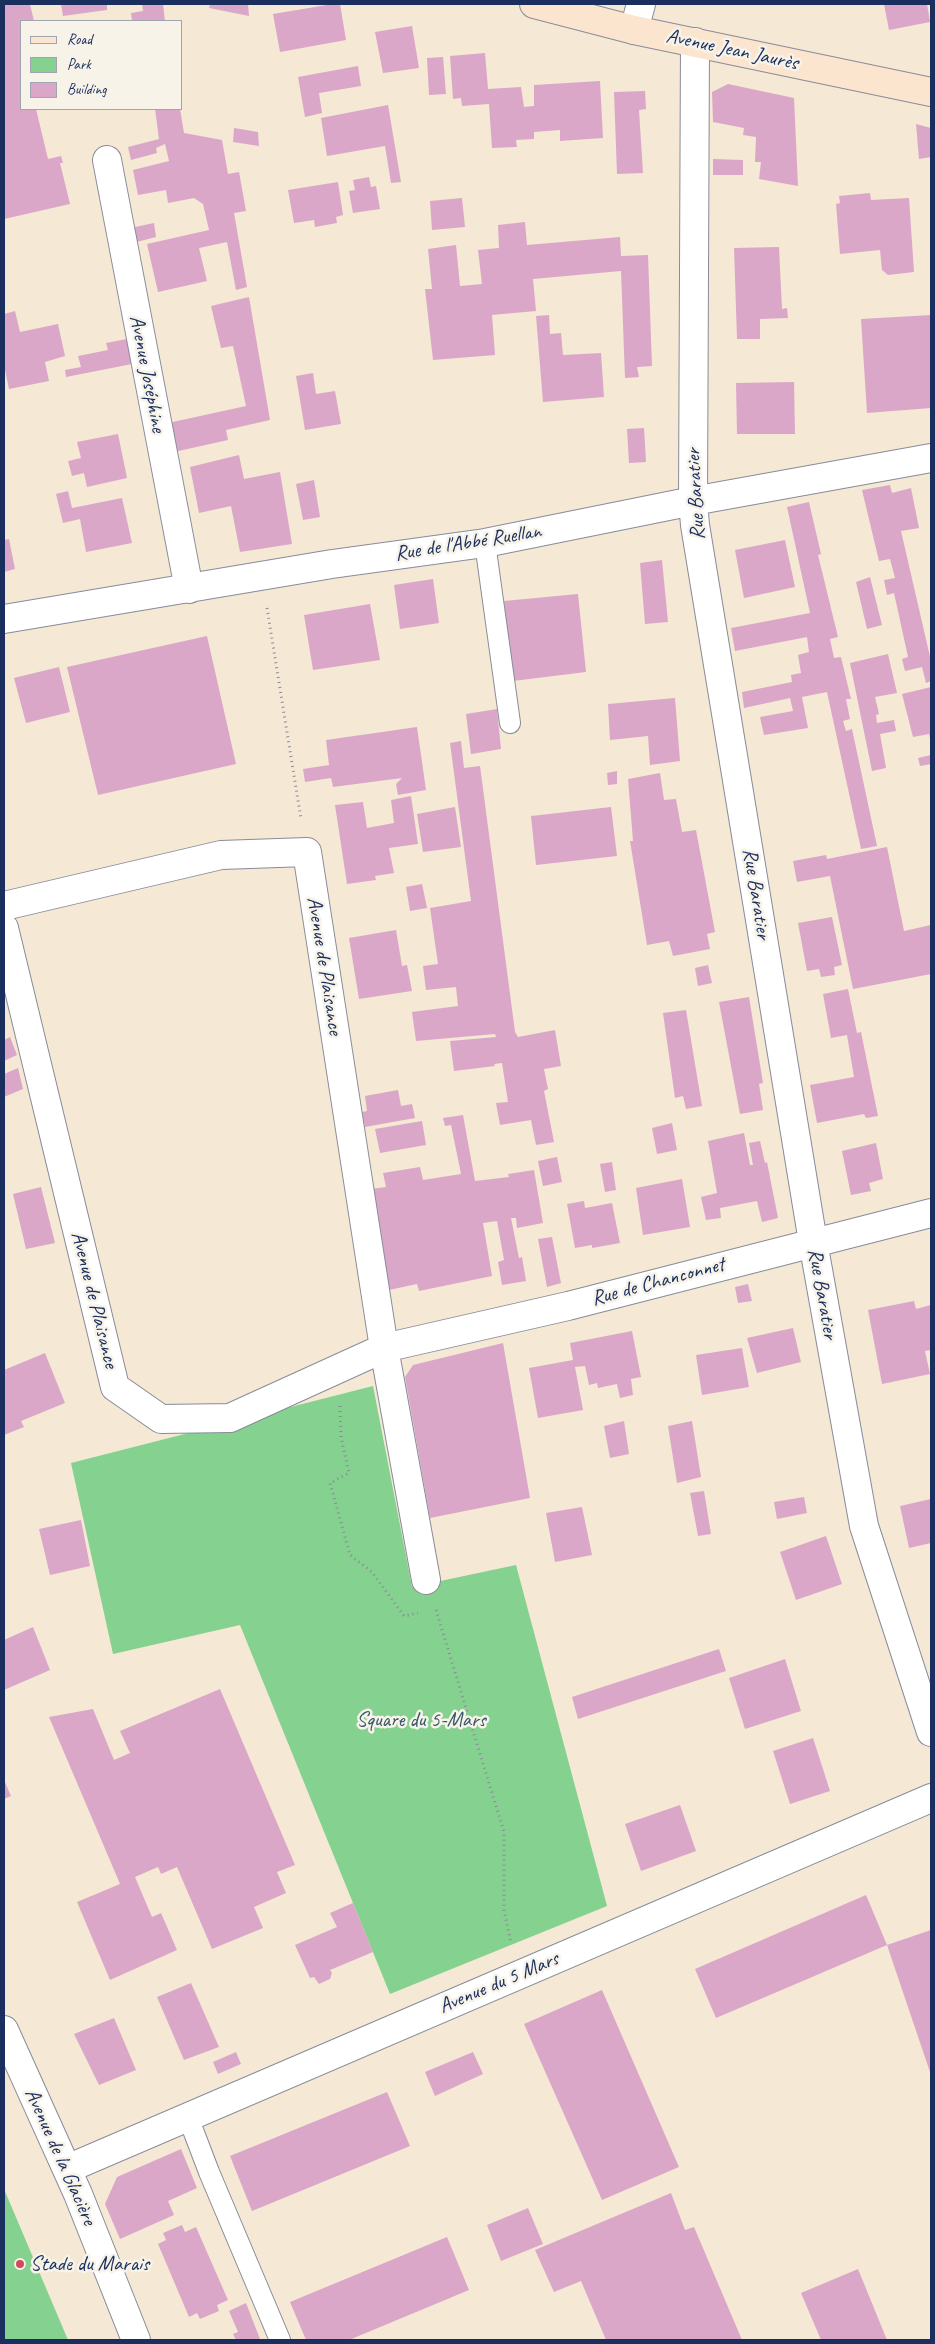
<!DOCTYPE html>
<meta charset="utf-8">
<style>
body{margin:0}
#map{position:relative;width:935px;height:2344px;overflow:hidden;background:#f5e8d4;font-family:Caveat,sans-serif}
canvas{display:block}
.frame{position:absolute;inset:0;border:5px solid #1b2f5e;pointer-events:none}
.legend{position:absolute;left:20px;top:20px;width:162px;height:90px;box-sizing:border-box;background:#f7f3e8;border:1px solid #9fa5b1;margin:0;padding:6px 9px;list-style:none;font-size:15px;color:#1b2f5e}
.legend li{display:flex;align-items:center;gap:10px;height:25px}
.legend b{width:25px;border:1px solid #9fa5b1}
</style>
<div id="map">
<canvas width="935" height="2344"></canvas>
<div class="frame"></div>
<ul class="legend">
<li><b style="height:6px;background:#fbe5cf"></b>Road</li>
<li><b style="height:14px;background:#85d18f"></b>Park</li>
<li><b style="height:14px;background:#dba7c9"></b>Building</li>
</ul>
</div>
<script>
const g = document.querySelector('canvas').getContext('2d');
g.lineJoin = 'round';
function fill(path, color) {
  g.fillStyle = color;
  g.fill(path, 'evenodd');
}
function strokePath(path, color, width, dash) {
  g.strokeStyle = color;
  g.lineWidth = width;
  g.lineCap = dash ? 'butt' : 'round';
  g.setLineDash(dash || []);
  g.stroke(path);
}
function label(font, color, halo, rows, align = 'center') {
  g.font = font + ' Caveat,sans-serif';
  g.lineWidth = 5;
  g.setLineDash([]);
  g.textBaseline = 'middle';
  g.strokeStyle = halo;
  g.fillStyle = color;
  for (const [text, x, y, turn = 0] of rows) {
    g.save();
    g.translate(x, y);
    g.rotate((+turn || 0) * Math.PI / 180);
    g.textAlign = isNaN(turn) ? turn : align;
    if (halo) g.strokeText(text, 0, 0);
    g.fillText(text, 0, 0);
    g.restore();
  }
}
fill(new Path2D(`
 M 373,1386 L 412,1587 L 516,1565 L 607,1906 L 390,1994 L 240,1625 L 113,1654 L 71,1463 Z
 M 4,2189 L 68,2340 L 4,2340 Z`), '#85d18f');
fill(new Path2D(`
 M 4,4 L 30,4 L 34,21 L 21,21 L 21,109 L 36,109 L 48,159 L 61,156 L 63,163 L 60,163 L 70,204 L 4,219 Z
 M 61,4 L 107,4 L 107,10 L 63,16 Z
 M 142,4 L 163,4 L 165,21 L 132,21 L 131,13 L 143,11 Z
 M 210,4 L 248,4 L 249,16 L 209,8 Z
 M 333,4 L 340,4 L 346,40 L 280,52 L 273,14 Z
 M 884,4 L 927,4 L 930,22 L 889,30 Z
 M 412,26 L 419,68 L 383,73 L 375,32 Z
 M 485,53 L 488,89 L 521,87 L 524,107 L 534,106 L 534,85 L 600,81 L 603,138 L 560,141 L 560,130 L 534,132 L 534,139 L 516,140 L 517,147 L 492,148 L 489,104 L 462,106 L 461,98 L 453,99 L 450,56 Z
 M 443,57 L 446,94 L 429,95 L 427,58 Z
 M 358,66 L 361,86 L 319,93 L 322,113 L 305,117 L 298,77 Z
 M 728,84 L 794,98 L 798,186 L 759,179 L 761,162 L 755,162 L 756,137 L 743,135 L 744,128 L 713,122 L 712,92 Z
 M 645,91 L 646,109 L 639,110 L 643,173 L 617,174 L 614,92 Z
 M 388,105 L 401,182 L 391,183 L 385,146 L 327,156 L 321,118 Z
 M 155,109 L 180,109 L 184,133 L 222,140 L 228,174 L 239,172 L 246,211 L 234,213 L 247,287 L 236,290 L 227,242 L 199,248 L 207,281 L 158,292 L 147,244 L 209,230 L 203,204 L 194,198 L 168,203 L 166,190 L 138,195 L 133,170 L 169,161 L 165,144 L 156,148 L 157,153 L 131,160 L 128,147 L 159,139 Z
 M 916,124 L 931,128 L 931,157 L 919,159 Z
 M 234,128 L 258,132 L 259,146 L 233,142 Z
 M 713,159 L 743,160 L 743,175 L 713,175 Z
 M 369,177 L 371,187 L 376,186 L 380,209 L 353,213 L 349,191 L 355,190 L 353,180 Z
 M 338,182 L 343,215 L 336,217 L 337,223 L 315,227 L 314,220 L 294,223 L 288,190 Z
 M 870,193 L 871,200 L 909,198 L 914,272 L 888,275 L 882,270 L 880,250 L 840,254 L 836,204 L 840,203 L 839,196 Z
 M 462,198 L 465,227 L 432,230 L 430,201 Z
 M 525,222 L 527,245 L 620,237 L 621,256 L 648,255 L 652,366 L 637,367 L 639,377 L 625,378 L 621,271 L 533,279 L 536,311 L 492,315 L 495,355 L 433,360 L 425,289 L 432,289 L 428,249 L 456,245 L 460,286 L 482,284 L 478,250 L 499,248 L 498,225 Z
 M 154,223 L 156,237 L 129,244 L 126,229 Z
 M 779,247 L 782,309 L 787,308 L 788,318 L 760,319 L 760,339 L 737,339 L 734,248 Z
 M 249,297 L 270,420 L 226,430 L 228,440 L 174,452 L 168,423 L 246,406 L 233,346 L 221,348 L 211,306 Z
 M 15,311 L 20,332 L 58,324 L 65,356 L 45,362 L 49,381 L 9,389 L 4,365 L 4,314 Z
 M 549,315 L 550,334 L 561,333 L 563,355 L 601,353 L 604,397 L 543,402 L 536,316 Z
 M 931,315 L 931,408 L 867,413 L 861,319 Z
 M 127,339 L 132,364 L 66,377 L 65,370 L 81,367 L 78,356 L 108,350 L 106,343 Z
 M 313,373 L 316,394 L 335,391 L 341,424 L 305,430 L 296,376 Z
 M 794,382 L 795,434 L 737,434 L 736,383 Z
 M 644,428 L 646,462 L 629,463 L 627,429 Z
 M 118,434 L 127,478 L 87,487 L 84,473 L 72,476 L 68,461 L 81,458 L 77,442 Z
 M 239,455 L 244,479 L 280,472 L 292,544 L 240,552 L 231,506 L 199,513 L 190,467 Z
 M 314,480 L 320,517 L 303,520 L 296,484 Z
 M 890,485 L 892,493 L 911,488 L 919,528 L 901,531 L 931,661 L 931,681 L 926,683 L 922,667 L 905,671 L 902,659 L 908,657 L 894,593 L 887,595 L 884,580 L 895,578 L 890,559 L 879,561 L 862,490 Z
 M 68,491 L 72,508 L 122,498 L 132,543 L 86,552 L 80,519 L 63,523 L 56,494 Z
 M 809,502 L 821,554 L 818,555 L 838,637 L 830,639 L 834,658 L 841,657 L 851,699 L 846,699 L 850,719 L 843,721 L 846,731 L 852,729 L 877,846 L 861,849 L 827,692 L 802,697 L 808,728 L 764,735 L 760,717 L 793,711 L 790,698 L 744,708 L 742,692 L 792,682 L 791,675 L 801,673 L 798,655 L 809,652 L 807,637 L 735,651 L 731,628 L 810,613 L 787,507 Z
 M 9,539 L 15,569 L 4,572 L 4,540 Z
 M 785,540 L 795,587 L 744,598 L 735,550 Z
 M 662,560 L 668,622 L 645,624 L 640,563 Z
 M 870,577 L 882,625 L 867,629 L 856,582 Z
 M 433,579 L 439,623 L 400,629 L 394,585 Z
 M 578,594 L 586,672 L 513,681 L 504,601 Z
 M 370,604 L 380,660 L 313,670 L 304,615 Z
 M 207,636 L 236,764 L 98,795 L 67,667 Z
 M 888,654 L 897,693 L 875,697 L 879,714 L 876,715 L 877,723 L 894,720 L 896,731 L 880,734 L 886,768 L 872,771 L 850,663 Z
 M 59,667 L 70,712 L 26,723 L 14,678 Z
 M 931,687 L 931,743 L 929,734 L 913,737 L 902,694 Z
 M 675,698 L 680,761 L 650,765 L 648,736 L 610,740 L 608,704 Z
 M 497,709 L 501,749 L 471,754 L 466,714 Z
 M 417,727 L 426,790 L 398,795 L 396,784 L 402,778 L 333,787 L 331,778 L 305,782 L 303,769 L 329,765 L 326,740 Z
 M 461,741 L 464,768 L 480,766 L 515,1032 L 518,1037 L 555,1030 L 561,1066 L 544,1069 L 548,1089 L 544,1091 L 554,1142 L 536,1145 L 531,1120 L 500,1125 L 496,1103 L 508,1102 L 502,1063 L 494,1064 L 495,1066 L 454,1071 L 450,1041 L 496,1037 L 495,1034 L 416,1041 L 412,1012 L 458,1006 L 456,987 L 426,990 L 423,966 L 438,964 L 430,908 L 471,901 L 450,743 Z
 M 931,755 L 931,764 L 920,766 L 918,758 Z
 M 617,771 L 617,784 L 608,785 L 607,773 Z
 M 660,773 L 664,800 L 676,799 L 682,832 L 696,830 L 715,932 L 707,934 L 710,949 L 673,956 L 669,941 L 647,945 L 630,841 L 633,841 L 628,779 Z
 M 411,796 L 418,844 L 389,848 L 394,873 L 375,876 L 376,880 L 347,884 L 335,805 L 363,802 L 367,828 L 394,823 L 391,800 Z
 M 455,807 L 461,847 L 423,852 L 417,814 Z
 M 611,807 L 617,856 L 536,865 L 531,816 Z
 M 887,847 L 904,931 L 931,925 L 931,974 L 853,989 L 830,876 L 797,882 L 793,861 L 826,855 L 827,859 Z
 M 422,884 L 427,908 L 410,911 L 406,887 Z
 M 832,917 L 842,965 L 834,967 L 835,975 L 821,977 L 819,969 L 807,971 L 798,923 Z
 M 396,930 L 402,966 L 407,965 L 412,991 L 359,999 L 349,938 Z
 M 708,965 L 712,983 L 698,986 L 695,968 Z
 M 848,989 L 857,1033 L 861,1032 L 878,1116 L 866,1118 L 864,1114 L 817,1123 L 810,1085 L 854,1077 L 847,1035 L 831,1038 L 823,994 Z
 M 749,997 L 763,1083 L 759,1084 L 763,1110 L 740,1114 L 719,1002 Z
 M 686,1010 L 702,1106 L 686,1109 L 683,1096 L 675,1098 L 663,1013 Z
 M 10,1037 L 17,1055 L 4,1061 L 4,1040 Z
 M 18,1068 L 23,1089 L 4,1097 L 4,1074 Z
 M 398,1090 L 401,1106 L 412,1104 L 415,1118 L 365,1127 L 362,1112 L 367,1111 L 365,1096 Z
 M 463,1115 L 475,1181 L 509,1177 L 508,1174 L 534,1170 L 543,1223 L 517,1228 L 516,1218 L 511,1218 L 519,1258 L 522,1257 L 526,1281 L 502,1285 L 498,1262 L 504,1260 L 497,1221 L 483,1223 L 492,1276 L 419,1291 L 417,1284 L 389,1290 L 371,1189 L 386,1187 L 383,1173 L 420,1167 L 423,1180 L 461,1174 L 451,1125 L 445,1126 L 443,1118 Z
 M 422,1121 L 426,1145 L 380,1153 L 375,1129 Z
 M 672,1123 L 677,1150 L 657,1154 L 652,1128 Z
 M 744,1133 L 750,1165 L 753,1165 L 749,1143 L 760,1141 L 765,1163 L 767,1162 L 778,1218 L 762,1222 L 757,1201 L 720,1208 L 721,1218 L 706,1220 L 701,1197 L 717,1193 L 708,1141 Z
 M 876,1143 L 883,1179 L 869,1183 L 871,1191 L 851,1195 L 842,1151 Z
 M 557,1157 L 562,1182 L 543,1186 L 538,1161 Z
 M 612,1162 L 616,1190 L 605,1192 L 600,1164 Z
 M 682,1179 L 690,1227 L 643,1235 L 636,1188 Z
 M 41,1187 L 55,1243 L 26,1249 L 13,1194 Z
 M 584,1201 L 585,1208 L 612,1203 L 620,1243 L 592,1248 L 592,1245 L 575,1248 L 567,1204 Z
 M 552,1237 L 561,1283 L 547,1287 L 538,1239 Z
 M 748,1284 L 752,1301 L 738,1303 L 735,1287 Z
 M 914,1301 L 916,1309 L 931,1305 L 931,1350 L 925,1351 L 930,1374 L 882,1384 L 868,1310 Z
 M 793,1328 L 801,1362 L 757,1373 L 747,1338 Z
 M 632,1331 L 641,1377 L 631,1379 L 633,1395 L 620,1398 L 617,1384 L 598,1388 L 597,1383 L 589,1385 L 585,1366 L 575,1367 L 583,1410 L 538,1418 L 529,1368 L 573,1360 L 570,1343 Z
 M 503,1343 L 530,1498 L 430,1518 L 405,1377 L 413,1365 Z
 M 742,1348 L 749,1387 L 702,1395 L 696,1355 Z
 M 45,1353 L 65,1403 L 21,1421 L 24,1427 L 4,1435 L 4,1370 Z
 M 624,1421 L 629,1454 L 610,1458 L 604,1426 Z
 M 692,1421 L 701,1477 L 677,1483 L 668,1426 Z
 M 704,1491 L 711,1534 L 698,1536 L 690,1493 Z
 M 804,1497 L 807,1513 L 777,1519 L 774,1502 Z
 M 931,1499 L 931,1543 L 909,1548 L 900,1506 Z
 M 582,1507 L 592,1555 L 555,1562 L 546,1513 Z
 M 81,1520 L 90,1566 L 50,1575 L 39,1529 Z
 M 826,1536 L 842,1584 L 796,1600 L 780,1552 Z
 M 33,1627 L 50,1670 L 4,1690 L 4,1640 Z
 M 719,1649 L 726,1671 L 578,1719 L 572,1697 Z
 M 785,1659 L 801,1711 L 745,1729 L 729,1678 Z
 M 220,1689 L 295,1865 L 277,1872 L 286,1893 L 254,1907 L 263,1928 L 212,1949 L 177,1867 L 161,1874 L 158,1867 L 135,1877 L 152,1917 L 161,1913 L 177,1950 L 110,1980 L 77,1902 L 120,1884 L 49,1717 L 93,1709 L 114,1760 L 130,1753 L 120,1731 Z
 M 813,1738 L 830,1791 L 790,1804 L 773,1751 Z
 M 4,1780 L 11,1796 L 4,1799 Z
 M 680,1805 L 696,1851 L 641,1871 L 625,1824 Z
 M 866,1895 L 887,1945 L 716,2018 L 695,1969 Z
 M 353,1903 L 373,1952 L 330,1970 L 332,1973 L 330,1979 L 319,1984 L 314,1977 L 310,1978 L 295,1945 L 337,1927 L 330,1913 Z
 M 931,1930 L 931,2075 L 887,1945 Z
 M 191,1983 L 219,2047 L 184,2060 L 157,1997 Z
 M 602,1990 L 679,2167 L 602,2200 L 524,2024 Z
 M 114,2018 L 136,2070 L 99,2085 L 74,2034 Z
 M 236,2052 L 241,2064 L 218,2074 L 213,2062 Z
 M 473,2052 L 483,2074 L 435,2096 L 425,2072 Z
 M 387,2092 L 410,2146 L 252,2211 L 230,2156 Z
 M 181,2149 L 197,2188 L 168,2201 L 174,2215 L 120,2239 L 105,2204 L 117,2177 Z
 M 671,2193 L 685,2230 L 694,2227 L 742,2340 L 606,2340 L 581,2281 L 554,2292 L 535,2250 Z
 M 528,2208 L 543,2244 L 501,2261 L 487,2225 Z
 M 182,2225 L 185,2232 L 196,2227 L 228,2300 L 217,2305 L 219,2311 L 200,2319 L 197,2313 L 189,2317 L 158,2244 L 166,2240 L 163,2233 Z
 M 447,2237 L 469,2290 L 349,2340 L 306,2340 L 290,2302 Z
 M 858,2269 L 887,2340 L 821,2340 L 801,2293 Z
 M 246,2303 L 260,2339 L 257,2340 L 236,2340 L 233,2334 L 238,2332 L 229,2311 Z`), '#dba7c9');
const lane = new Path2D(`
 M 485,543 L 510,723
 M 188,2117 L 209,2172 L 280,2340`);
const street = new Path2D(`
 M 634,30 L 641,4
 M 695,42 L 693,501 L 695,525 L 813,1242 L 864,1526 L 931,1732
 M 107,160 L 189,589
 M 4,619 L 332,564 L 485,543 L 693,501 L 931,458
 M 4,906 L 221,855 L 307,852 L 384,1348 L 426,1580
 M 4,928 L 115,1387 L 161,1419 L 230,1418 L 384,1348 L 568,1306 L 931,1213
 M 4,2030 L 78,2194 L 136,2340
 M 67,2169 L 931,1798`);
const secondary = new Path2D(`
 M 534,4 L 634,30 L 931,92`);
strokePath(lane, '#888c99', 22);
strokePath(street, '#888c99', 30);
strokePath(secondary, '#888c99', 30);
strokePath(new Path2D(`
 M 267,608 L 301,819
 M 340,1406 L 341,1437 L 349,1473 L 330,1483 L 350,1555 L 372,1572 L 404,1616 L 418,1613
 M 436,1610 L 504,1832 L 504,1910 L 511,1943`), '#888c99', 3, [1, 4]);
strokePath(lane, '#fff', 20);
strokePath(street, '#fff', 28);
strokePath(secondary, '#fbe5cf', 28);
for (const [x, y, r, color] of [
 [20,2264,5,"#d1495b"]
]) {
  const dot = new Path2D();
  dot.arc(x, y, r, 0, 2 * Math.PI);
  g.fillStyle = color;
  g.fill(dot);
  strokePath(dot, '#f7f3e8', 2);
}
label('21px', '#1b2f5e', '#f7f3e8', [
 ["Avenue Jean Jaurès",732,50,12],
 ["Avenue Joséphine",147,374,79],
 ["Rue Baratier",696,494,-93],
 ["Rue de l'Abbé Ruellan",468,543,-9],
 ["Rue Baratier",756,894,81],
 ["Avenue de Plaisance",324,966,81],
 ["Rue de Chanconnet",658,1282,-15],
 ["Rue Baratier",822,1294,80],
 ["Avenue de Plaisance",94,1300,76],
 ["Avenue du 5 Mars",499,1983,-23],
 ["Avenue de la Glacière",60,2157,66]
]);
label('21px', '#36586a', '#f7f3e8', [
 ["Square du 5-Mars",421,1720]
]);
label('21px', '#1b2f5e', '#f7f3e8', [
 ["Stade du Marais",30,2264]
], 'left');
</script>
